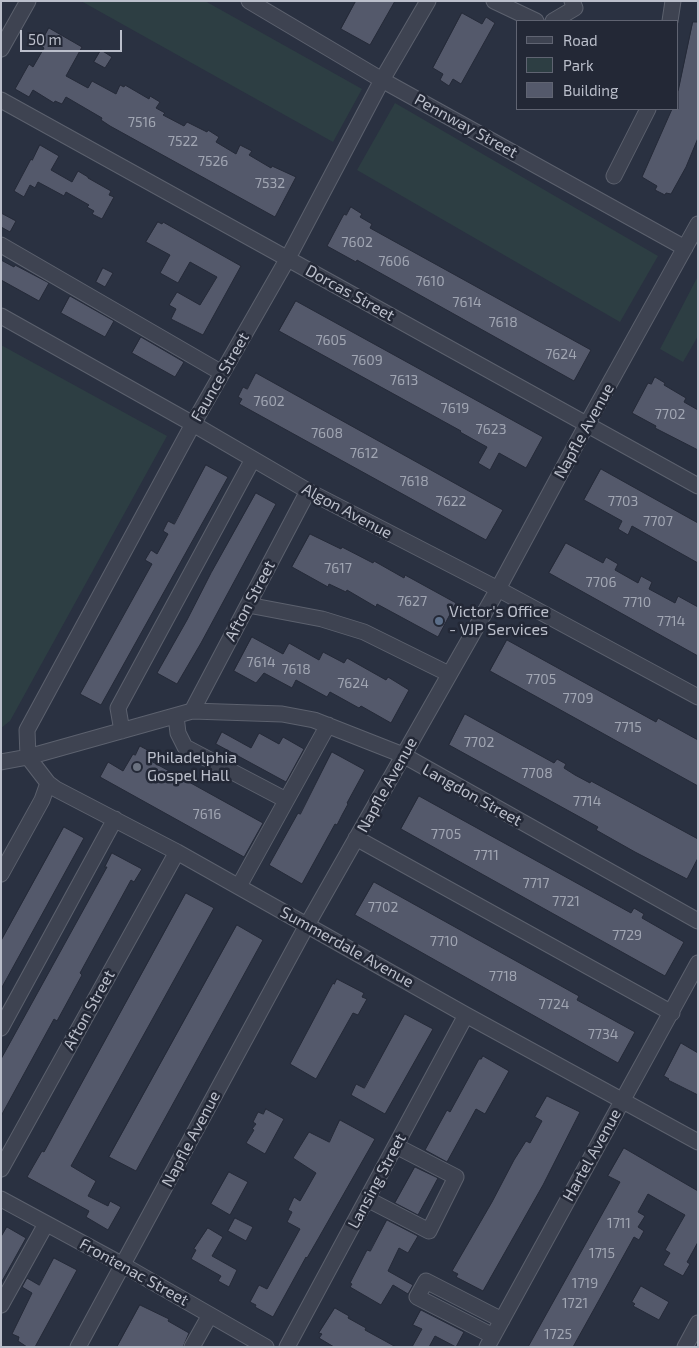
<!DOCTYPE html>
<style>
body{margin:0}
#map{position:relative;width:699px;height:1348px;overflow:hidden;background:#2a3141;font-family:"Exo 2",sans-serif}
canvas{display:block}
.frame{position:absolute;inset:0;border:2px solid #bbbfcb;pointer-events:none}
.legend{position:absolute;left:516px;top:20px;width:162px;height:90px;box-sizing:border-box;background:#232836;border:1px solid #606472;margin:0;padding:6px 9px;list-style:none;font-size:15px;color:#bbbfcb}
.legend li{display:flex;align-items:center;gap:10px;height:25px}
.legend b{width:25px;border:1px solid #606472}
.scale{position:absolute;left:20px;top:30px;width:102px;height:22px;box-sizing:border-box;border:2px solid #bbbfcb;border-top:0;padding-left:6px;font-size:15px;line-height:18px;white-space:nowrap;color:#bbbfcb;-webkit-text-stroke:4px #232836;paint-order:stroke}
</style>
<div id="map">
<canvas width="699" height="1348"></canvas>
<div class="frame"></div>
<ul class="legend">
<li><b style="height:6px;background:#3e4351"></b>Road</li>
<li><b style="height:14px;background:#2d3e43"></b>Park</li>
<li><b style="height:14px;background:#54596b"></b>Building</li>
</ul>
<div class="scale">50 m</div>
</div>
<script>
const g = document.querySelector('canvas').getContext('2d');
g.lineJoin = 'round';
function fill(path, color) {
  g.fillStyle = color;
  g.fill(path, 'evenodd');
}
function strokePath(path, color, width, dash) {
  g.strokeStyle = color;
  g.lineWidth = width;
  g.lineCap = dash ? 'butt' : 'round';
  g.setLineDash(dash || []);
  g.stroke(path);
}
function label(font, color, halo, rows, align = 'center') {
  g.font = font + ' "Exo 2",sans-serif';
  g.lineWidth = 5;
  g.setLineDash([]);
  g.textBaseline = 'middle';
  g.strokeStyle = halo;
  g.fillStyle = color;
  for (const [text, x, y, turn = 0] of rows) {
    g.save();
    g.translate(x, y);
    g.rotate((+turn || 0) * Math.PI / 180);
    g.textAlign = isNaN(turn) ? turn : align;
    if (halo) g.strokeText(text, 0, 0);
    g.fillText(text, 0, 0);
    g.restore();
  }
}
fill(new Path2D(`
 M 81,1 L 205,1 L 362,89 L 333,142 Z
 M 395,103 L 658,256 L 620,322 L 357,170 Z
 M 698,276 L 698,336 L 683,362 L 660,349 Z
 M 1,345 L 167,436 L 10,721 L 1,728 Z`), '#2d3e43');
const building = new Path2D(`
 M 356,1 L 395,1 L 370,45 L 341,29 Z
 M 462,13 L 482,24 L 486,17 L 495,23 L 461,84 L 453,79 L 449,86 L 440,80 L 443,74 L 433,68 Z
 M 693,22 L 698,22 L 698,138 L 686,167 L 671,194 L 666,193 L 665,195 L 655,190 L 657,186 L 642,177 L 672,109 L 678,109 L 678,92 Z
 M 49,28 L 82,47 L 66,76 L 88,88 L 92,81 L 116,94 L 120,85 L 124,87 L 125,85 L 149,99 L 150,96 L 160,102 L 156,108 L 165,113 L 163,115 L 184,126 L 187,122 L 207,132 L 208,130 L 219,137 L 216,142 L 236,154 L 240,145 L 252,151 L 249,155 L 271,168 L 272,166 L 296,177 L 275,217 L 110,126 L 101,120 L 102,118 L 66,97 L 62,104 L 55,101 L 54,103 L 33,90 L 29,97 L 15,89 L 29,64 L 33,67 L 44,48 L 40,45 Z
 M 101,50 L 112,57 L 105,68 L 94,62 Z
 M 40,145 L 59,156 L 51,170 L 72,182 L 78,171 L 88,177 L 88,178 L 111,191 L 109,195 L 114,197 L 102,219 L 92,214 L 94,211 L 87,207 L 89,205 L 66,192 L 64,196 L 38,182 L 35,188 L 30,185 L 24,197 L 14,191 L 31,159 L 32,160 Z
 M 351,207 L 362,214 L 360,217 L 372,224 L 370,228 L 591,350 L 574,381 L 357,260 L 356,262 L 327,246 L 344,214 L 346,215 Z
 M 1,213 L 16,221 L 10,232 L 1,227 Z
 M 158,222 L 162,224 L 163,222 L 241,266 L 203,335 L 171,319 L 176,309 L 169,305 L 177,292 L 200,305 L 217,277 L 190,262 L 178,283 L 160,273 L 170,255 L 146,242 Z
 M 1,260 L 14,267 L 15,265 L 49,283 L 39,301 L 1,280 Z
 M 103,268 L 113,273 L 105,287 L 96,282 Z
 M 70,296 L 114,321 L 105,337 L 61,313 Z
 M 296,301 L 543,437 L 526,468 L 499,453 L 490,470 L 478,463 L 487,447 L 460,432 L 461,431 L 279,331 Z
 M 141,337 L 184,362 L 175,377 L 132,353 Z
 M 256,373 L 503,510 L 486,540 L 241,405 L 239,404 L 242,399 L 238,397 L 243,387 L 247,389 Z
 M 655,377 L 665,383 L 664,385 L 686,398 L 684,402 L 698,410 L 698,450 L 655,428 L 656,426 L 632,413 L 648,383 L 651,384 Z
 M 206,465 L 228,477 L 101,705 L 80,694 L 152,564 L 145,560 L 151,550 L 157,554 L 168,534 L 163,531 L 168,521 L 174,524 Z
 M 601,469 L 698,523 L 698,563 L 632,526 L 628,535 L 618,529 L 622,521 L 584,500 Z
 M 256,493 L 276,504 L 201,643 L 177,684 L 157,673 L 187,620 L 211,573 Z
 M 310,534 L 341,549 L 342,547 L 373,563 L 374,561 L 404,578 L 405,575 L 456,603 L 438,637 L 377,604 L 376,607 L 347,590 L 346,592 L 329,584 L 328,587 L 292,567 Z
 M 566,543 L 603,563 L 606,557 L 618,564 L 615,570 L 638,583 L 641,576 L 652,582 L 649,589 L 675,603 L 678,596 L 698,607 L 698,656 L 549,573 Z
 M 252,637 L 283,654 L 289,643 L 319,660 L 323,652 L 344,663 L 347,658 L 386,680 L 388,677 L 409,690 L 391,723 L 361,706 L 359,708 L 330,692 L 327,697 L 296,680 L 292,688 L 264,673 L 256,683 L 234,671 Z
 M 507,640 L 656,722 L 658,718 L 698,740 L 698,786 L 490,671 Z
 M 465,714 L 554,763 L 557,759 L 566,764 L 564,768 L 575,775 L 590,783 L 591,781 L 698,839 L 698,858 L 687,879 L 635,852 L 596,830 L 598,827 L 449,745 Z
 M 222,732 L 251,748 L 259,733 L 279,744 L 283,737 L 304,749 L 286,782 L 216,744 Z
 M 140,746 L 155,754 L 151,761 L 263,823 L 244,857 L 100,777 L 108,762 L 123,771 L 133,754 L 135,755 Z
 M 332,752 L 365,770 L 347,803 L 348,804 L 342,815 L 337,825 L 335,824 L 302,884 L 269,865 L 298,813 L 300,814 Z
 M 419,796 L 631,913 L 634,908 L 644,914 L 642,918 L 684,942 L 665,976 L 401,829 Z
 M 64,827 L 84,838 L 1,989 L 1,941 Z
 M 112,853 L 142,869 L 134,882 L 131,880 L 80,973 L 82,975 L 57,1021 L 54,1019 L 1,1116 L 1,1059 L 107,867 L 105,867 Z
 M 374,882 L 579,996 L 577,1000 L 635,1032 L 618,1063 L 355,915 Z
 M 186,893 L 214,908 L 71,1166 L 96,1181 L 88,1196 L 108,1206 L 110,1201 L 121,1207 L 108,1230 L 86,1217 L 89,1211 L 27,1177 L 42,1151 L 44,1152 L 56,1130 Z
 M 237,925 L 263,940 L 136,1171 L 109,1157 Z
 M 337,979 L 364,993 L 362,997 L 367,999 L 358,1015 L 353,1013 L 316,1079 L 290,1064 L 333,983 L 334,984 Z
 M 405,1014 L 433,1029 L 385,1114 L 351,1095 L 356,1084 L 364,1088 Z
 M 681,1043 L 698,1053 L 698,1095 L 668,1080 L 669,1079 L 664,1076 Z
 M 483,1056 L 509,1071 L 485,1114 L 476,1109 L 447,1162 L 425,1150 L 447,1110 L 450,1112 L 479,1059 L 481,1059 Z
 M 547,1096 L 580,1112 L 543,1185 L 483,1291 L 456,1277 L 458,1274 L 452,1271 L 492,1202 L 514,1160 L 526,1141 L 530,1143 L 542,1121 L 535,1117 Z
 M 266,1109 L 284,1119 L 265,1154 L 246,1143 L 254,1130 L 252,1129 L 256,1124 L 253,1122 L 258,1112 L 263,1114 Z
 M 340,1120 L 375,1139 L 318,1239 L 307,1258 L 306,1257 L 273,1317 L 255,1307 L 256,1305 L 250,1302 L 259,1285 L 267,1289 L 300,1229 L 287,1222 L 292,1212 L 288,1210 L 294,1197 L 300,1201 L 316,1173 L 293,1158 L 309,1132 L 329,1142 Z
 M 624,1148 L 698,1191 L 698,1242 L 687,1262 L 690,1264 L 683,1276 L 663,1265 L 670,1253 L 665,1250 L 685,1215 L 648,1194 L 638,1212 L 645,1216 L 638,1227 L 644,1231 L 639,1240 L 634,1237 L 573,1347 L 528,1347 L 620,1182 L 608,1176 Z
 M 415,1167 L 438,1178 L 418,1215 L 395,1203 Z
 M 229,1172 L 248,1182 L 230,1215 L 211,1204 Z
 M 235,1218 L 253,1227 L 246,1241 L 228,1231 Z
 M 387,1220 L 418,1236 L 408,1253 L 399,1248 L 388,1271 L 413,1285 L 408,1294 L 393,1285 L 381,1305 L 350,1287 L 352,1284 L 350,1283 L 367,1250 L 370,1251 Z
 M 7,1227 L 26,1238 L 1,1283 L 1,1237 Z
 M 208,1228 L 223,1237 L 212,1256 L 237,1270 L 229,1287 L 218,1281 L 221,1276 L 191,1259 L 196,1250 L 194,1249 Z
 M 54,1258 L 77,1270 L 35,1347 L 27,1347 L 18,1341 L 19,1337 L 12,1334 L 32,1293 L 22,1287 L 27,1278 L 39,1285 Z
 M 641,1286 L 669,1302 L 659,1320 L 633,1306 L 635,1304 L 632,1302 Z
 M 140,1305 L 169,1319 L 168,1321 L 189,1333 L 183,1347 L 117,1347 Z
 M 335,1308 L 349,1316 L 348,1318 L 366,1328 L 365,1330 L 396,1347 L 334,1347 L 319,1338 L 322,1334 L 319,1333 Z
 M 421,1310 L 464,1332 L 456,1347 L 435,1336 L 429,1347 L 412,1347 L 422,1329 L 413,1325 Z`);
fill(building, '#54596b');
strokePath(building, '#252a38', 1);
const minor = new Path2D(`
 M 249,1 L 382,80 L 685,248
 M 494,1 L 536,21
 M 553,21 L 575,8 L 572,1
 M 670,21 L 673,1
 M 1,49 L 28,1
 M 1,100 L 698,486
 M 614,176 L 648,109
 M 1,245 L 222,373
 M 1,316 L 193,424 L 308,491 L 498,589 L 698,697
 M 248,605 L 322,619 L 364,632 L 449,674
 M 192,711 L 308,491
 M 176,716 L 178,733 L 185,747 L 286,800
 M 122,731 L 118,708 L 253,459
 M 28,757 L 27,730 L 193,424 L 288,258 L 382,80 L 428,1
 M 28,757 L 48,783 L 56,789 L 177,852 L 466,1015 L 698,1142
 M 1,762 L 28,757 L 192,711 L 282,714 L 314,720 L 403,755 L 698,921
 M 356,838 L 672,1013
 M 1,874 L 42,800 L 48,783
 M 239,886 L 328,725
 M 1,1028 L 115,819
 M 1,1169 L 177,852
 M 1,1199 L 123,1265 L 266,1347
 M 367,1199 L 429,1231 L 456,1177 L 396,1146
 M 1,1305 L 46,1224
 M 493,1336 L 417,1297 L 426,1281 L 502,1320
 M 78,1347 L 307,925 L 498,589 L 587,424 L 698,224
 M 192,1347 L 210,1315
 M 287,1347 L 466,1015
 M 487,1347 L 698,963
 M 685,1347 L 698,1323`);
strokePath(minor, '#5c616e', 17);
strokePath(minor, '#3e4351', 15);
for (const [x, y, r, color] of [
 [439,621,5,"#5c6f8a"],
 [137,767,5,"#6b7280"]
]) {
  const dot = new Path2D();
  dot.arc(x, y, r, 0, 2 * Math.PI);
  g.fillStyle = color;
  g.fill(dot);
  strokePath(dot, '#232836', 2);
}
label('14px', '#a1a6b3', null, [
 ["7516",142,122],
 ["7522",183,141],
 ["7526",213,161],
 ["7532",270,183],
 ["7602",357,242],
 ["7606",394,261],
 ["7610",430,281],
 ["7614",467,302],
 ["7618",503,322],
 ["7605",331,340],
 ["7624",561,354],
 ["7609",367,360],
 ["7613",404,380],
 ["7602",269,401],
 ["7619",455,408],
 ["7702",670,414],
 ["7623",491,429],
 ["7608",327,433],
 ["7612",364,453],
 ["7618",414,481],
 ["7622",451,501],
 ["7703",623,501],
 ["7707",658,521],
 ["7617",338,568],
 ["7706",601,582],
 ["7627",412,601],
 ["7710",637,602],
 ["7714",671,621],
 ["7614",261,662],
 ["7618",296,669],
 ["7705",541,679],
 ["7624",353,683],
 ["7709",578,698],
 ["7715",628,727],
 ["7702",479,742],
 ["7708",537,773],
 ["7714",587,801],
 ["7616",207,814],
 ["7705",446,834],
 ["7711",486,855],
 ["7717",536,883],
 ["7721",566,901],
 ["7702",383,907],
 ["7729",627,935],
 ["7710",444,941],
 ["7718",503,976],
 ["7724",554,1004],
 ["7734",603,1034],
 ["1711",619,1223],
 ["1715",602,1253],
 ["1719",585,1283],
 ["1721",575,1303],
 ["1725",558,1334]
]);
label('16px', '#bbbfcb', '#232836', [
 ["Pennway Street",466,126,29],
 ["Dorcas Street",350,293,29],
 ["Faunce Street",220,377,-60],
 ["Napfle Avenue",584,431,-61],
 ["Algon Avenue",347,511,28],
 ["Afton Street",250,601,-62],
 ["Napfle Avenue",387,785,-61],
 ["Langdon Street",472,795,29],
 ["Summerdale Avenue",347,947,29],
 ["Afton Street",89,1010,-61],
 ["Napfle Avenue",191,1139,-62],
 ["Hartel Avenue",592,1155,-61],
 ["Lansing Street",377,1181,-62],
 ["Frontenac Street",134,1272,29]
]);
label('16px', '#bbbfcb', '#232836', [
 ["Victor's Office",449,612],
 ["- VJP Services",449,630],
 ["Philadelphia",147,758],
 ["Gospel Hall",147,776]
], 'left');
</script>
